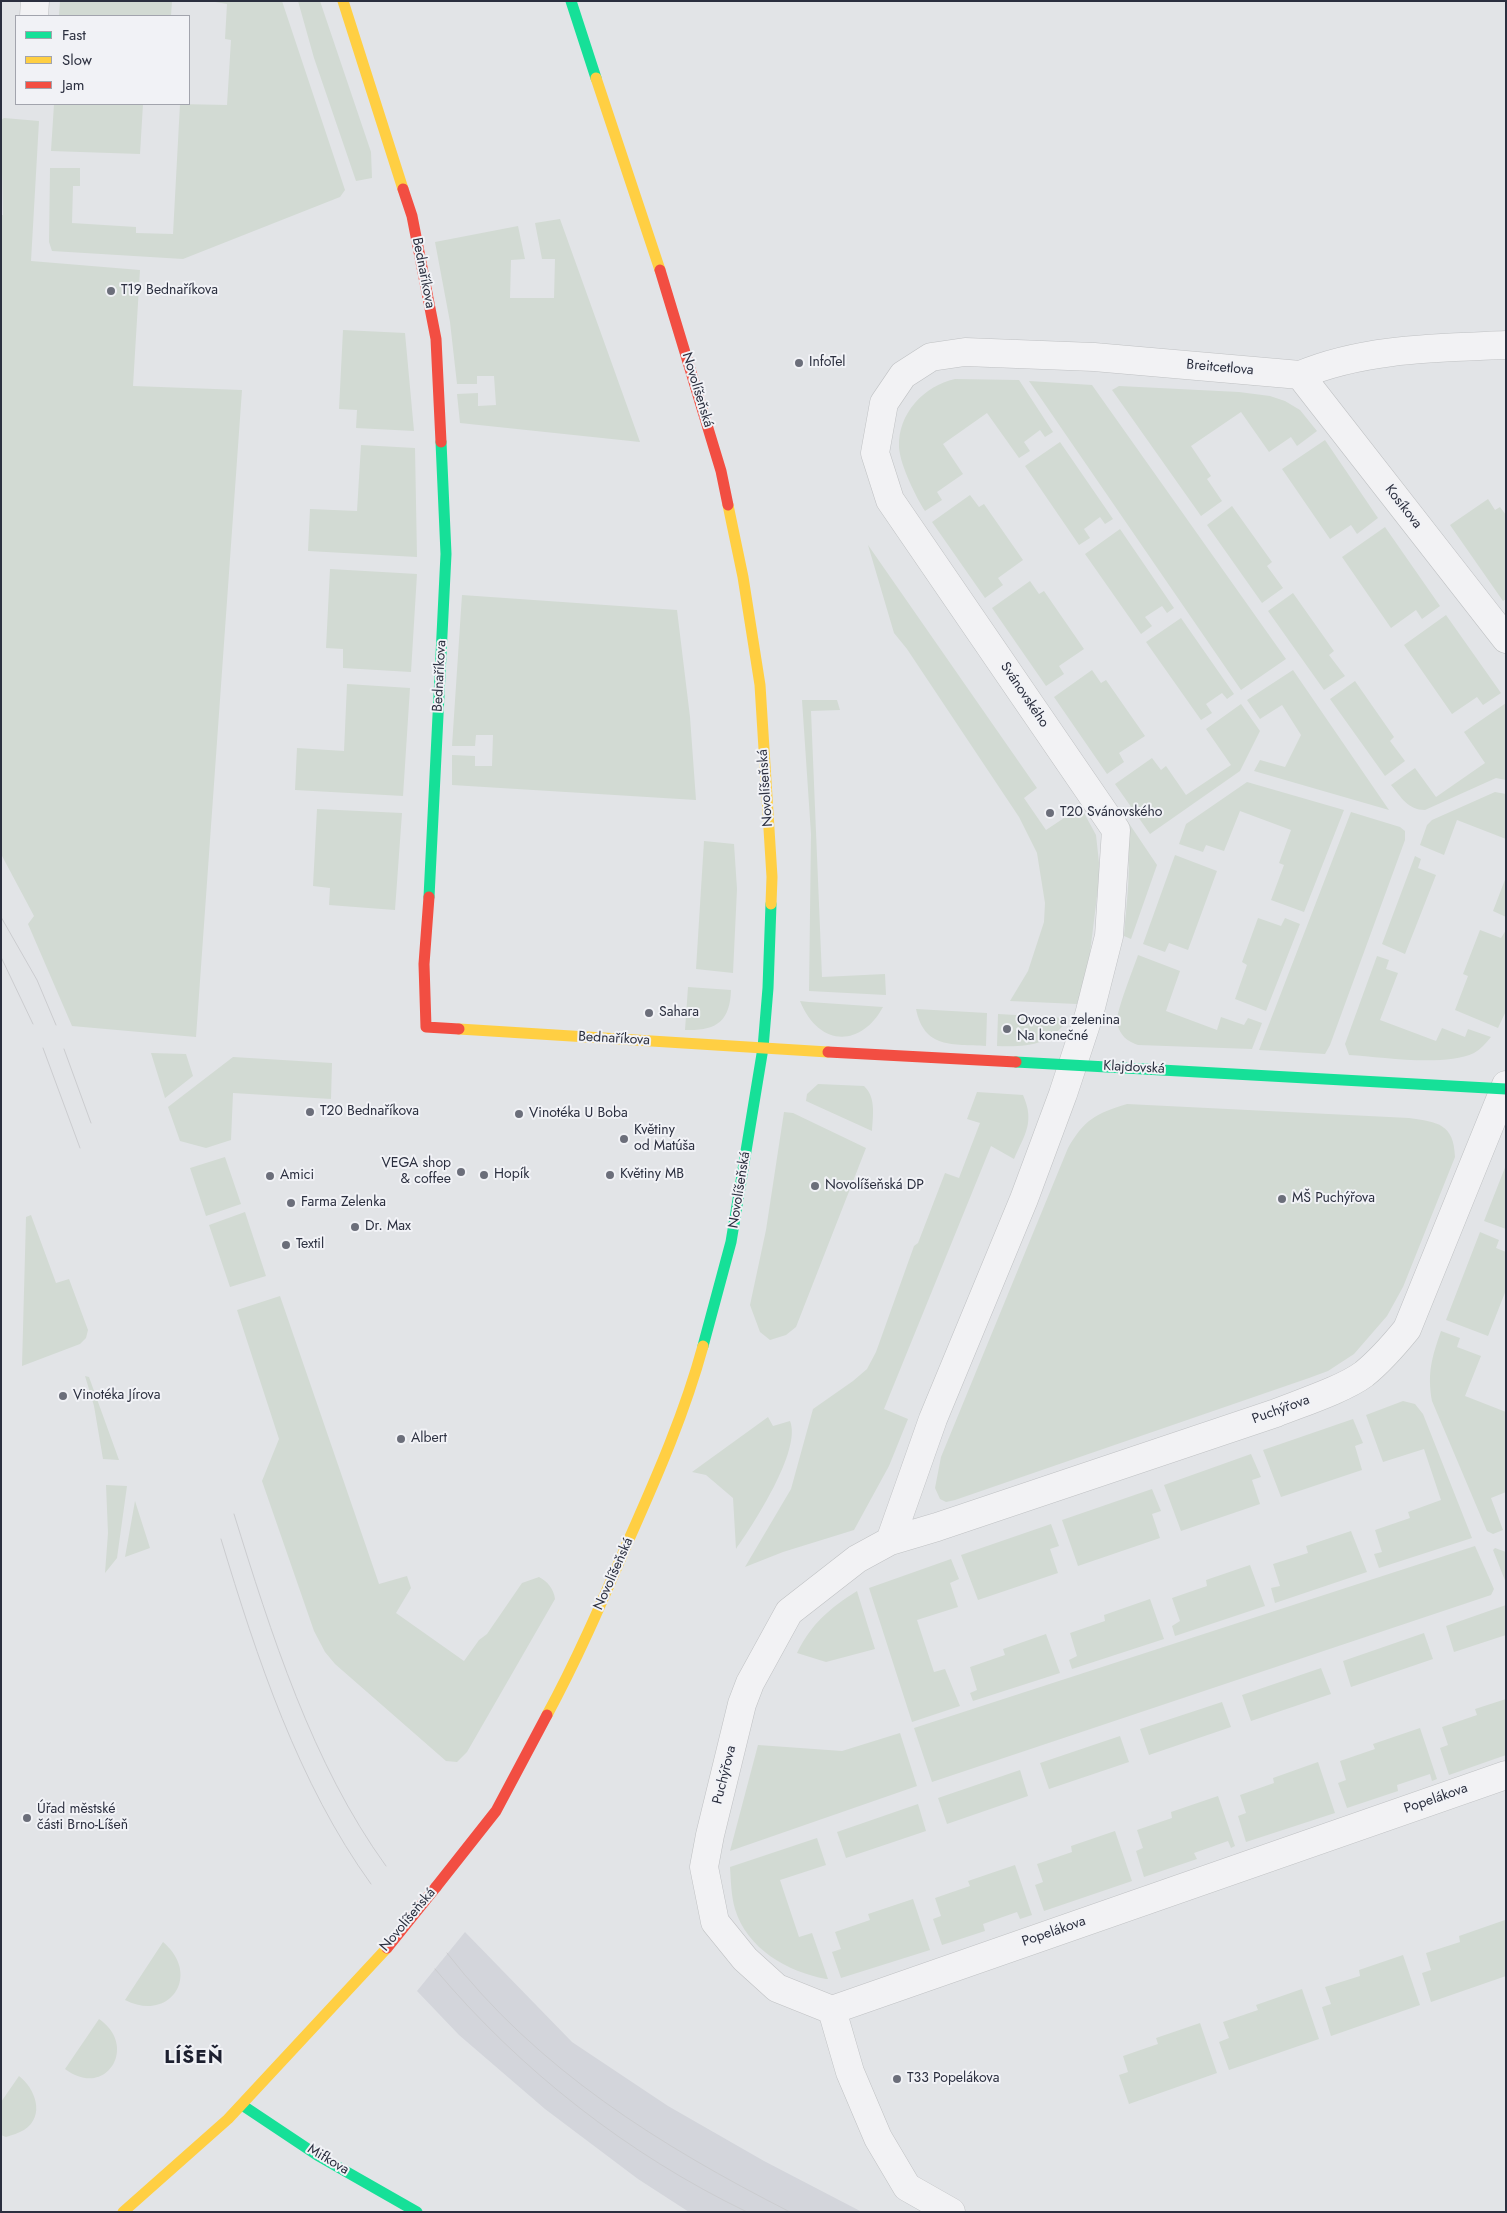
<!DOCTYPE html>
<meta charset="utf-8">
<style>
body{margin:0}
#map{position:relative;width:1507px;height:2213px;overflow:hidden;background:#e2e4e7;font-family:Jost,sans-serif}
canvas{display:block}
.frame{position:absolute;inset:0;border:2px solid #2b2f3f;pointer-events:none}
.legend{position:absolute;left:15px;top:15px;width:175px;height:90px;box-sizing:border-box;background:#f1f2f6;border:1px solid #a2a4ad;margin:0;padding:6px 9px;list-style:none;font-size:15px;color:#2b2f3f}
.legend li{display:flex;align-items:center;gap:10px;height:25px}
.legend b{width:25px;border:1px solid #a2a4ad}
</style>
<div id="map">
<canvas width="1507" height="2213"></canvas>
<div class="frame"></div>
<ul class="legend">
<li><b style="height:6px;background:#16e098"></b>Fast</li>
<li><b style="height:6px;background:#ffcf43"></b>Slow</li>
<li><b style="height:6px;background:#f24e42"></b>Jam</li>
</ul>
</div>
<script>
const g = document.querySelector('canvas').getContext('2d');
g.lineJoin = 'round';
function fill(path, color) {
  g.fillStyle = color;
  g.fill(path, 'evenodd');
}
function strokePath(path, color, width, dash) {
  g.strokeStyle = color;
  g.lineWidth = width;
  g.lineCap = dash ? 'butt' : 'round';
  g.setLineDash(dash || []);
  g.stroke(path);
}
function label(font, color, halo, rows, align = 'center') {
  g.font = font + ' Jost,sans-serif';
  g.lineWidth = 4;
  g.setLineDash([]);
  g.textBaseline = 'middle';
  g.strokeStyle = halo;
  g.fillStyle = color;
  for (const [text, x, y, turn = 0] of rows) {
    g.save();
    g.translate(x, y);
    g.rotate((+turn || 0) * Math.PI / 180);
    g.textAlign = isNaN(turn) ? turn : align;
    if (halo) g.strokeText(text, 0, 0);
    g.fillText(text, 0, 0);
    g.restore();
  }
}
fill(new Path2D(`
 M 465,1932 L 572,2042 L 668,2106 L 764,2161 L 862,2212 L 689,2212 L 638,2179 L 545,2109 L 459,2035 L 417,1991 Z`), '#d3d5db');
fill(new Path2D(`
 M 60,1 L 172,1 L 171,16 L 59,15 Z
 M 209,1 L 282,1 L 345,190 L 340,197 L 183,259 L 52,251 L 49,242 L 50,168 L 80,168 L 80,186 L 73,186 L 72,223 L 136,227 L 136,233 L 173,234 L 180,104 L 227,105 L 231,40 L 225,39 L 227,4 Z
 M 298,1 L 320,1 L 371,152 L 372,178 L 356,181 L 314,58 Z
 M 54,104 L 143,104 L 140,154 L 51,151 Z
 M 4,118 L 39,121 L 31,261 L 140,270 L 133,386 L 242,390 L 196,1037 L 72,1026 L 28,924 L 34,916 L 1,854 L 1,215 L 3,215 L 1,120 Z
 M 560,219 L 640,442 L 460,423 L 457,394 L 478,393 L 478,406 L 496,405 L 494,376 L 477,376 L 477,384 L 457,384 L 450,322 L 435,242 L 518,226 L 525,259 L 511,260 L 510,298 L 554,298 L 555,259 L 542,259 L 535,223 Z
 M 343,330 L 405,333 L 414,431 L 356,428 L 357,410 L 339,409 Z
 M 955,379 L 1019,380 L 1053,432 L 1045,437 L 1040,430 L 1024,442 L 1030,451 L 1019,458 L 987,413 L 943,444 L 963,474 L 937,492 L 942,500 L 925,511 C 916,497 900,465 899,447 C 898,413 924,386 955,379 Z
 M 1029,381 L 1092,385 L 1286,659 L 1241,690 Z
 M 1119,386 L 1239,392 L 1270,396 L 1285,401 L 1300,410 L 1317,431 L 1297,446 L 1291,437 L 1269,452 L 1241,412 L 1191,446 L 1211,476 L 1207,479 L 1222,501 L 1201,516 L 1112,390 Z
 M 1325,440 L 1378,518 L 1357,534 L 1351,525 L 1330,539 L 1282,469 Z
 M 1060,442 L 1113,519 L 1105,524 L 1100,517 L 1084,529 L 1090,538 L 1079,545 L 1025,466 Z
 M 361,445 L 415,448 L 417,557 L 308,551 L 310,509 L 357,511 Z
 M 970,495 L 979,507 L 984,504 L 1023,560 L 998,578 L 1003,585 L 985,598 L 932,522 Z
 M 1488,499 L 1495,510 L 1500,507 L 1506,515 L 1506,599 L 1503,601 L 1450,525 Z
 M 1232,506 L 1272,562 L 1267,566 L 1283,588 L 1262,603 L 1207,525 Z
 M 1385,527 L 1440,606 L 1422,619 L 1416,610 L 1391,628 L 1342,557 Z
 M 1120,529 L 1174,608 L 1167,613 L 1162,606 L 1145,617 L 1152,626 L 1141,634 L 1085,554 Z
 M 868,545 L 1037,788 L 1024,798 L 1046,830 L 1067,816 L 1083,811 L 1096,835 L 1100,872 L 1088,969 L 1077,1004 L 1010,1001 L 1028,971 L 1044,922 L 1045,903 L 1037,853 L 1019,817 L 907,649 L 894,633 Z
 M 330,569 L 417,574 L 411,672 L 343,668 L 343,649 L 326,648 Z
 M 1030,581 L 1039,594 L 1044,591 L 1084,649 L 1059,666 L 1064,674 L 1046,686 L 992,608 Z
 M 1293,593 L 1334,651 L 1329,655 L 1345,676 L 1324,690 L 1268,611 Z
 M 462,595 L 677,610 L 690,717 L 696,800 L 452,785 L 452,755 L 475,756 L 475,766 L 492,766 L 493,735 L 476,735 L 475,746 L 452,746 Z
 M 1446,615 L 1501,693 L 1483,705 L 1477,697 L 1452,714 L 1404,645 Z
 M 1181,618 L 1234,694 L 1227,699 L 1222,693 L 1206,704 L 1212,713 L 1201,720 L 1146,642 Z
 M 1092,670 L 1101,683 L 1106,680 L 1145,736 L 1119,753 L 1124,762 L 1107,774 L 1054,697 Z
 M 1293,670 L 1389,810 L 1254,771 L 1260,760 L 1285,767 L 1301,735 L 1282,705 L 1260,719 L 1247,700 Z
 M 1355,681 L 1394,737 L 1390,741 L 1405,761 L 1385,776 L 1330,699 Z
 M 347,684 L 410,688 L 403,796 L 295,790 L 297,748 L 344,751 Z
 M 802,700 L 837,700 L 840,710 L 811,711 L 822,977 L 885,974 L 886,995 L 809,991 L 811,834 Z
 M 1506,703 L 1506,780 L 1496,778 L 1425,810 C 1408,810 1401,797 1391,785 L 1415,768 L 1436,797 L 1485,763 L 1464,732 Z
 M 1241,704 L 1260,731 L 1240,771 L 1150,834 L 1115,784 L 1152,758 L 1161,770 L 1166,766 L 1186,795 L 1231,765 L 1206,729 Z
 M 1247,782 L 1344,810 L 1304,912 L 1271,900 L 1284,865 L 1279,863 L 1291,830 L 1240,811 L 1224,851 L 1206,845 L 1203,852 L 1179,844 L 1186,824 Z
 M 1495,792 L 1506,794 L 1506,839 L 1457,820 L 1444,855 L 1420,845 L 1427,825 L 1432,820 Z
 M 317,809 L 402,813 L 395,910 L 329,905 L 330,888 L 313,886 Z
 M 1351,812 L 1400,827 L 1405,831 L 1405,840 L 1330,1045 L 1325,1054 L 1259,1050 Z
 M 1124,816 L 1157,865 L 1131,939 L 1124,936 C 1127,897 1134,856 1122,817 Z
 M 704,841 L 734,844 L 737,889 L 733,973 L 696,969 Z
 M 1175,855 L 1217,871 L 1188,950 L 1169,943 L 1165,952 L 1143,944 Z
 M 1415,856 L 1421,859 L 1418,868 L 1436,875 L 1405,954 L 1382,944 Z
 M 1506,877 L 1506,917 L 1493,911 Z
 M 1258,918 L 1281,926 L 1285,918 L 1300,924 L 1266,1011 L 1235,999 L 1247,965 L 1242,962 Z
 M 1480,930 L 1501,938 L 1506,930 L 1506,1011 L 1498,1028 L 1455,1010 L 1468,976 L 1463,974 Z
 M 1138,955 L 1180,971 L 1166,1011 L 1217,1030 L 1221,1017 L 1244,1025 L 1248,1018 L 1262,1023 L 1252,1049 L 1138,1045 C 1127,1041 1120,1036 1117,1023 C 1115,1014 1134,967 1138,955 Z
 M 1377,956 L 1389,960 L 1386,969 L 1398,973 L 1380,1020 L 1436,1041 L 1442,1028 L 1465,1037 L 1468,1029 L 1491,1037 C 1486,1043 1481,1049 1474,1053 C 1444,1067 1382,1057 1349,1055 L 1345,1044 Z
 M 688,987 L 731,990 C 730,1022 716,1031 685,1030 Z
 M 800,1001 L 809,1002 L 883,1007 C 860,1049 818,1046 800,1001 Z
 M 916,1009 L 987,1013 L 986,1046 C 953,1044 924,1049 916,1009 Z
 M 998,1014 L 1068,1018 C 1052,1046 1026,1047 997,1046 Z
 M 151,1053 L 186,1054 L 193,1076 L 165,1098 Z
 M 233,1057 L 332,1063 L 331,1099 L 233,1093 L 231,1140 L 206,1148 L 180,1141 L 168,1107 Z
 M 818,1084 L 864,1086 C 876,1097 873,1115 872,1131 L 806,1101 L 807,1094 Z
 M 977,1092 L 1023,1095 C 1035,1122 1025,1134 1014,1159 L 991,1146 L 884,1409 L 908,1419 L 889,1466 L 854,1530 L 783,1552 L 745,1567 L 791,1489 L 813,1409 L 853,1381 L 867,1369 L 876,1352 L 914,1246 L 918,1243 L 945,1173 L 959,1178 L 980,1123 L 967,1119 Z
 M 1127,1104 L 1409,1118 C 1438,1122 1454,1124 1455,1157 L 1403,1287 L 1387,1316 L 1354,1354 L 1328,1371 L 1309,1378 L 955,1500 L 946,1502 L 940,1499 L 935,1488 L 941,1457 L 1068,1148 C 1085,1119 1095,1114 1127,1104 Z
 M 784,1112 L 793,1113 L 866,1148 L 796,1327 L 786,1335 L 770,1340 L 760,1332 L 750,1305 L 766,1230 Z
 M 225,1157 L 241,1204 L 206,1216 L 190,1168 Z
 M 1506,1165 L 1506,1229 L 1484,1221 Z
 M 245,1212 L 266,1276 L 230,1287 L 209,1225 Z
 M 31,1215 L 56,1283 L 69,1279 L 88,1330 L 86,1338 L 80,1344 L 22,1366 L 26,1217 Z
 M 1480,1232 L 1499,1240 L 1496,1248 L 1506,1252 L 1506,1290 L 1488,1336 L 1446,1320 Z
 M 280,1296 L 379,1584 L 407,1576 L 411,1588 L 396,1613 L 464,1661 L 479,1640 L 487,1634 L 522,1583 L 539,1577 C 547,1581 554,1589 555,1599 L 467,1752 L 457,1762 L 446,1761 L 335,1664 L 325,1652 L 314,1631 L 262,1481 L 279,1439 L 237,1310 Z
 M 1441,1331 L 1460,1338 L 1457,1347 L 1481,1356 L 1465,1396 L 1506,1412 L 1506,1492 L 1491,1498 L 1503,1530 L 1493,1534 L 1487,1531 L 1432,1401 C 1427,1373 1432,1357 1441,1331 Z
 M 85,1376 L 89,1377 L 119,1460 L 103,1459 L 94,1406 Z
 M 1403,1401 L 1415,1404 L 1423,1414 L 1472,1538 L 1379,1568 L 1374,1554 L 1382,1552 L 1375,1530 L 1410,1518 L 1408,1512 L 1441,1500 L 1424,1449 L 1383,1462 L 1366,1415 Z
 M 768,1417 L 773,1426 L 790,1421 C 802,1450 753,1525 736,1549 L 733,1498 L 706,1475 L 692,1472 Z
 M 1353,1419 L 1363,1443 L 1355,1446 L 1362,1470 L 1281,1497 L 1263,1450 Z
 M 1251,1454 L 1261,1477 L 1252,1480 L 1260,1504 L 1181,1531 L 1164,1485 Z
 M 106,1485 L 127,1486 L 117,1558 L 105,1573 L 108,1533 Z
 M 1152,1489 L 1161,1511 L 1152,1514 L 1160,1538 L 1078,1566 L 1062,1520 Z
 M 135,1501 L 150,1548 L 125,1557 Z
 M 1051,1524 L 1059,1546 L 1050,1549 L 1058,1573 L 978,1600 L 961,1555 Z
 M 1351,1531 L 1367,1572 L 1275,1603 L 1271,1588 L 1280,1586 L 1273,1564 L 1308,1553 L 1306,1546 Z
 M 1475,1546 L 1494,1589 L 1491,1595 L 932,1782 L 914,1728 Z
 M 1495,1548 L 1506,1552 L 1506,1583 L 1493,1550 Z
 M 951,1559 L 959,1579 L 950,1583 L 958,1607 L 917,1620 L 934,1672 L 945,1669 L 960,1706 L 912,1722 L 869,1588 Z
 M 1250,1565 L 1265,1606 L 1175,1636 L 1172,1626 L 1180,1621 L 1172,1598 L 1207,1586 L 1206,1580 Z
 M 857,1591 L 875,1649 L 826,1662 L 797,1653 C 811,1624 830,1608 857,1591 Z
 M 1150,1599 L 1164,1639 L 1072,1669 L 1069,1660 L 1077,1656 L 1070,1633 L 1105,1621 L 1104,1615 Z
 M 1506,1605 L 1506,1635 L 1454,1652 L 1446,1626 Z
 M 1424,1633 L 1433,1659 L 1351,1687 L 1343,1661 Z
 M 1046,1634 L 1060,1673 L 973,1701 L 970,1693 L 977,1690 L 970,1667 L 1005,1655 L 1003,1649 Z
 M 1321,1668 L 1331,1694 L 1251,1721 L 1242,1695 Z
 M 1506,1699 L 1506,1755 L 1449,1775 L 1440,1748 L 1448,1745 L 1442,1727 L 1477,1715 L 1475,1709 Z
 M 1222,1702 L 1231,1727 L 1149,1755 L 1140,1729 Z
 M 1420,1728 L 1437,1779 L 1432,1781 L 1430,1774 L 1397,1785 L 1398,1791 L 1347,1808 L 1338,1783 L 1346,1780 L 1340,1761 L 1375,1749 L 1373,1744 Z
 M 900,1733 L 917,1786 L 730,1851 L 758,1745 L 842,1751 Z
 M 1120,1736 L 1129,1762 L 1049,1789 L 1040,1763 Z
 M 1318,1762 L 1335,1813 L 1246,1842 L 1238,1816 L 1246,1813 L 1240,1795 L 1274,1783 L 1273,1778 Z
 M 1020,1770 L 1028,1796 L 947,1824 L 938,1798 Z
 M 1218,1796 L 1235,1846 L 1231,1848 L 1228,1841 L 1194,1853 L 1197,1859 L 1144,1877 L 1136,1851 L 1143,1848 L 1137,1830 L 1172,1818 L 1171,1812 Z
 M 918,1804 L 926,1831 L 846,1858 L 837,1832 Z
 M 1115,1831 L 1132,1881 L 1044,1911 L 1035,1885 L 1043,1882 L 1037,1864 L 1072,1852 L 1071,1846 Z
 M 817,1838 L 826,1865 L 780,1880 L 799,1937 L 812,1933 L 828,1979 L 826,1979 C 788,1972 747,1949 735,1909 C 731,1895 731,1881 730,1867 Z
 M 1015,1865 L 1032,1915 L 1020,1919 L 1017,1912 L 983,1924 L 985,1931 L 942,1945 L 933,1919 L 941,1916 L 935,1898 L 970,1886 L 968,1881 Z
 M 913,1899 L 930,1950 L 841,1978 L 832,1952 L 841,1949 L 835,1932 L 870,1920 L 868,1914 Z
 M 1505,1920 L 1506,1976 L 1431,2002 L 1422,1973 L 1431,1970 L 1426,1953 L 1460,1942 L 1459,1936 Z
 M 163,1942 C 202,1975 170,2023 125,2000 Z
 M 1403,1955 L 1420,2005 L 1331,2036 L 1322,2007 L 1331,2004 L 1325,1987 L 1360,1976 L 1359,1970 Z
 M 1302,1989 L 1319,2039 L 1229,2070 L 1219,2042 L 1229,2038 L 1223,2022 L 1258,2010 L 1256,2005 Z
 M 99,2019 C 139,2046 106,2100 65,2069 Z
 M 1200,2023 L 1217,2073 L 1129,2104 L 1119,2075 L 1128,2072 L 1123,2056 L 1158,2044 L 1156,2038 Z
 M 19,2076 C 35,2088 46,2116 24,2130 C 19,2133 12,2135 6,2137 L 1,2135 L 1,2102 Z`), '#d2dad3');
const street = new Path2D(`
 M 34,16 L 35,1
 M 1300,375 L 1506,639
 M 890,1541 L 933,1419 L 1024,1199 L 1063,1094 L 1089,1015 L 1109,936 L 1116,830 L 890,500 L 875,453 L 884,403 L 903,375 L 931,357 L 965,352 L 1094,357 L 1300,375 C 1364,348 1437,348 1506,345
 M 832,2010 L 777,1988 L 745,1959 L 715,1922 L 704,1867 L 710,1835 L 742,1704 L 750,1683 L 789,1612 L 857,1559 L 890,1541 L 937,1527 L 1276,1413 C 1301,1403 1344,1389 1364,1374 C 1380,1361 1394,1345 1407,1329 L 1506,1085
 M 832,2010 L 1506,1775
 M 832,2010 L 850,2072 L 878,2138 L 907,2187 L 951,2212`);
strokePath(street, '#bfc1c3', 29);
strokePath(street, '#f2f2f4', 28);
strokePath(new Path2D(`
 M 571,1 L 596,78
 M 429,897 L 446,554 L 441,442
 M 1016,1062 L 1506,1089
 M 703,1346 L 731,1242 L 763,1048 L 768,988 L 771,904
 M 242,2105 L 317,2155 L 417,2212`), '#16e098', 11);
strokePath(new Path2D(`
 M 343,1 L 403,189
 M 596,78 L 660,270
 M 728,505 L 743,577 L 760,685 L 772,877 L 771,904
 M 459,1029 L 828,1052
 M 547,1715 C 578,1658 604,1597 630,1537 C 658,1474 685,1412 703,1346
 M 123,2212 L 228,2119 L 387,1948`), '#ffcf43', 11);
strokePath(new Path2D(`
 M 403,189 L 412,216 L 436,339 L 441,442
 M 660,270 L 721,471 L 728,505
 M 429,897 L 424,964 L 426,1027 L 459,1029
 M 828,1052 L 1016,1062
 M 436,1887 L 496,1811 L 547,1715`), '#f24e42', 11);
strokePath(new Path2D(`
 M 1,917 L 37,980 L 56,1025
 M 1,957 L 33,1024
 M 43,1048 L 80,1148
 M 64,1049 L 91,1123
 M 234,1514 C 271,1633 312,1764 386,1866
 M 221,1539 C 257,1658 298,1783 371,1884
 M 447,1953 C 538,2070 659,2145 790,2212
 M 435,1969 C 520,2070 627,2154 747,2212`), '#cbcccf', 1);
strokePath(new Path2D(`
 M 387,1948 L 436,1887`), '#f24e42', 11);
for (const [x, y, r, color] of [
 [111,291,5,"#6b6e7a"],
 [799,363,5,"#6b6e7a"],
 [1050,813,5,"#6b6e7a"],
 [649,1013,5,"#6b6e7a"],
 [1007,1029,5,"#6b6e7a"],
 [310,1112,5,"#6b6e7a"],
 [519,1114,5,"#6b6e7a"],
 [624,1139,5,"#6b6e7a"],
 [461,1172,5,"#6b6e7a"],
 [484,1175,5,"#6b6e7a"],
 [610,1175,5,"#6b6e7a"],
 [270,1176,5,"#6b6e7a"],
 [815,1186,5,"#6b6e7a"],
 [1282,1199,5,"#6b6e7a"],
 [291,1203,5,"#6b6e7a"],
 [355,1227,5,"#6b6e7a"],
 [286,1245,5,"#6b6e7a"],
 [63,1396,5,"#6b6e7a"],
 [401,1439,5,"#6b6e7a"],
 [27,1818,5,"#6b6e7a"],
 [897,2079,5,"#6b6e7a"]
]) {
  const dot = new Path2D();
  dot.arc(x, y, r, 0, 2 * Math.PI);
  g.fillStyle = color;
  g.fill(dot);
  strokePath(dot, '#f1f2f6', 2);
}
label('14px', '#2b2f3f', '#f1f2f6', [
 ["Bednaříkova",423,273,79],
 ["Breitcetlova",1220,368,5],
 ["Novolíšeňská",697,390,73],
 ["Kosíkova",1403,507,52],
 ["Bednaříkova",440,676,-87],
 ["Svánovského",1024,695,56],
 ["Novolíšeňská",766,788,-94],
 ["Bednaříkova",614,1039,3],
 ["Klajdovská",1134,1068,3],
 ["Novolíšeňská",740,1190,-81],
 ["Puchýřova",1281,1410,-20],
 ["Novolíšeňská",614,1574,-66],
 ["Puchýřova",725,1775,-76],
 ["Popelákova",1436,1799,-19],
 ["Novolíšeňská",408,1920,-50],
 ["Popelákova",1054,1932,-19],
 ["Mifkova",328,2160,31]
]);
label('14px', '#2b2f3f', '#f1f2f6', [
 ["T19 Bednaříkova",121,291],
 ["InfoTel",809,363],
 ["T20 Svánovského",1060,813],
 ["Sahara",659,1013],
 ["Ovoce a zelenina",1017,1021],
 ["Na konečné",1017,1037],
 ["T20 Bednaříkova",320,1112],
 ["Vinotéka U Boba",529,1114],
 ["Květiny",634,1131],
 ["od Matúša",634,1147],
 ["VEGA shop",451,1164,"right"],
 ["& coffee",451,1180,"right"],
 ["Hopík",494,1175],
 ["Květiny MB",620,1175],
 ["Amici",280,1176],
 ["Novolíšeňská DP",825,1186],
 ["MŠ Puchýřova",1292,1199],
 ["Farma Zelenka",301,1203],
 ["Dr. Max",365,1227],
 ["Textil",296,1245],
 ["Vinotéka Jírova",73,1396],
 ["Albert",411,1439],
 ["Úřad městské",37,1810],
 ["části Brno-Líšeň",37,1826],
 ["T33 Popelákova",907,2079]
], 'left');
g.letterSpacing = '1px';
label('bold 19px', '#1d2030', '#f1f2f6', [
 ["LÍŠEŇ",194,2058]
]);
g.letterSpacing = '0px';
</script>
